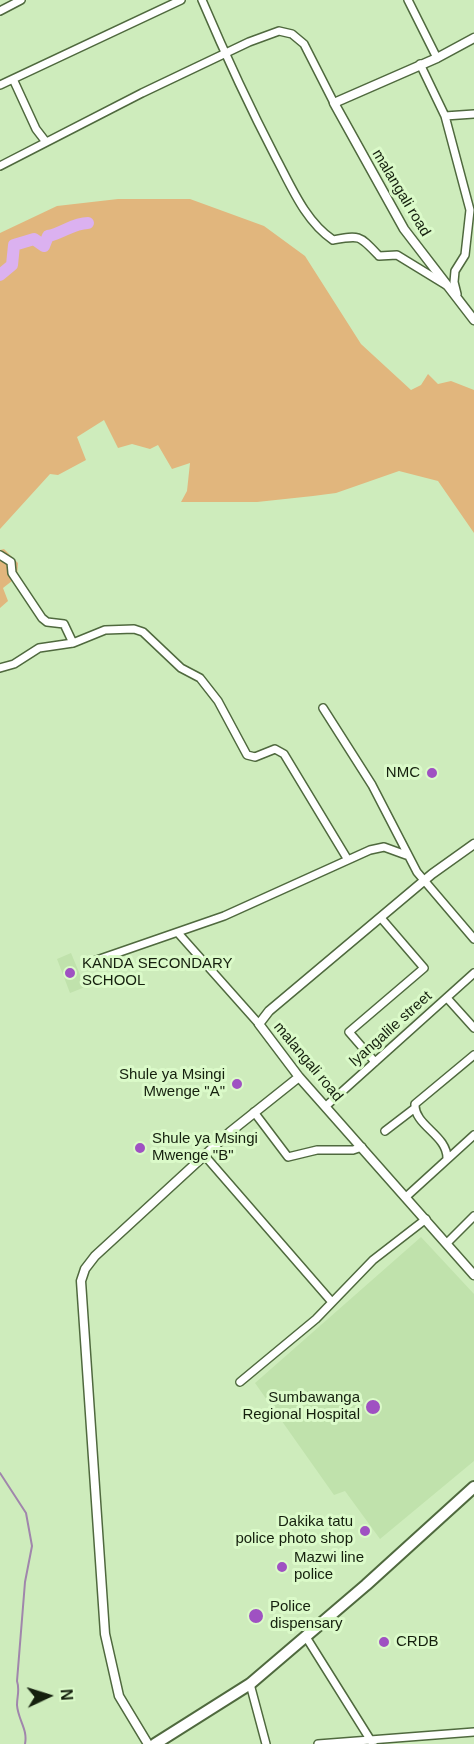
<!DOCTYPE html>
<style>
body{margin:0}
#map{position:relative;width:474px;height:1744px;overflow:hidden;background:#ceecbc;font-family:Arial,sans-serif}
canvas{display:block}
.north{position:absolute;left:18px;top:1666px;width:60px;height:60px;-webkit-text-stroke:4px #dbfac9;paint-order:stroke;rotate:86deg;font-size:16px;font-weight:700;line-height:24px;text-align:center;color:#15200e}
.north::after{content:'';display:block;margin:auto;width:21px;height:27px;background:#15200e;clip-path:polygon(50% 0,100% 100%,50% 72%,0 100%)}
</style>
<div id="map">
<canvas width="474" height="1744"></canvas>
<div class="north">N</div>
</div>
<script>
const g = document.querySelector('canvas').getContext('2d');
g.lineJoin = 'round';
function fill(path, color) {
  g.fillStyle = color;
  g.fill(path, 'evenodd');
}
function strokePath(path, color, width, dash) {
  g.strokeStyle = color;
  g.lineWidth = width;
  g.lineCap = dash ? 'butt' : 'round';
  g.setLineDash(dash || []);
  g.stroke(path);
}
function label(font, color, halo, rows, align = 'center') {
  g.font = font + ' Arial,sans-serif';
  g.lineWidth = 6;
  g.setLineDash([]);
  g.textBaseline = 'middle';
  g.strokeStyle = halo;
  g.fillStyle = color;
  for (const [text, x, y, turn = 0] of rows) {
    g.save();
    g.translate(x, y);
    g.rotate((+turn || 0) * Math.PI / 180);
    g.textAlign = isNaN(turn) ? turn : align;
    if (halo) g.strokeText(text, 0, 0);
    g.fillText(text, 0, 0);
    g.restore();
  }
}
fill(new Path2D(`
 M 71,953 L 85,987 L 70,993 L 57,959 Z
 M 421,1237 L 474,1294 L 474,1461 L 380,1539 L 345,1491 L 334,1495 L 255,1383 Z`), '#c0e2ac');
fill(new Path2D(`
 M 118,199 L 190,199 L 264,226 L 305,256 L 361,344 L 411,390 L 421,385 L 428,374 L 438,384 L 451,381 L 474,390 L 474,533 L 438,481 L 399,471 L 336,493 L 313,496 L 257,502 L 181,502 L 187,491 L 190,463 L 172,469 L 158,445 L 150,449 L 132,444 L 118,448 L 104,420 L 77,437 L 86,460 L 58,475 L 50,474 L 0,529 L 0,233 L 57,206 Z
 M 4,549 L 18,563 L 17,577 L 3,588 L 8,601 L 0,608 L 0,550 Z`), '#e1b67d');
strokePath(new Path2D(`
 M 0,1473 L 26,1513 L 32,1546 L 25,1582 L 17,1681 C 20,1690 17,1696 17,1705 C 18,1720 28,1729 25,1744`), '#a086ac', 2);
strokePath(new Path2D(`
 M 0,275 L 12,265 L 14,245 L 34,239 L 44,246 L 48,236 C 63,233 73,223 88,223`), '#dbb1f0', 12);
const minor = new Path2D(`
 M 202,0 C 225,54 249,106 276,158 C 291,186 305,221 333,240 C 360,235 359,235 379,256 L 397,255 L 446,285
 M 408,0 L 437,58
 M 0,11 L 21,0
 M 420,64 L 445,116 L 470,210 L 465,255 L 455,271 L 454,282 L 457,294
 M 13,79 L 36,129 L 46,142
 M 0,85 L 181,0
 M 445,116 L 474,114
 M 0,166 L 142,93 L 249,42 L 279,31 L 292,34 L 304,44 L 334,103
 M 0,555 L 11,562 L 12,573 L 42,618 L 47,622 L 64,624 L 73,643
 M 0,668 L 14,664 L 39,648 L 73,643 L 105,630 L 134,629 L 143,632 L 181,668 L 200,678 L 218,701 L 247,755 L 255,757 L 275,749 L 284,754 L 348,860
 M 323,708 L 372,785 L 417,872 L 474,939
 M 179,934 L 259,1024
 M 94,961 L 224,916 L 370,850 L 384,847 L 406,855
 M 447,998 L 474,1028
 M 375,1062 L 349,1032 L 424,968 L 381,918
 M 326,1106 L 474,973
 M 254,1112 L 288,1157 L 317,1150 L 353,1150 L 362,1147
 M 385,1131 L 415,1108
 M 205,1156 L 331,1301
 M 447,1159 C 448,1135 414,1126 415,1104 L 474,1055
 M 407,1196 L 474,1135
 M 447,1243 L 474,1216
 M 240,1382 L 316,1319 L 373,1260 L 426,1219
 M 306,1637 L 373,1744
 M 250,1684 L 266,1744
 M 318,1744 L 474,1732`);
const tertiary = new Path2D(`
 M 474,38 L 437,58 L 334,103 L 404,229 L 474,320
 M 474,844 L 432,874 L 269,1011 L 259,1024 L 299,1077 L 474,1275
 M 148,1744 L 119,1696 L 105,1634 L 81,1281 L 85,1269 L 95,1256 L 230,1132 L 299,1077`);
const trunk = new Path2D(`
 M 155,1744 L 250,1684 L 366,1585 L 474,1487`);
strokePath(minor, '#4f693e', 10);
strokePath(tertiary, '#4f693e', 11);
strokePath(trunk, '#4f693e', 14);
strokePath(minor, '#fff', 7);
strokePath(tertiary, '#fff', 8);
strokePath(trunk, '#fff', 10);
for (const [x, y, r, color] of [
 [432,773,6,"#9f51c2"],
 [70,973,6,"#9f51c2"],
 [237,1084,6,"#9f51c2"],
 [140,1148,6,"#9f51c2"],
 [373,1407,8,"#9f51c2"],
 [365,1531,6,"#9f51c2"],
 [282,1567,6,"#9f51c2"],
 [256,1616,8,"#9f51c2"],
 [384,1642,6,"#9f51c2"]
]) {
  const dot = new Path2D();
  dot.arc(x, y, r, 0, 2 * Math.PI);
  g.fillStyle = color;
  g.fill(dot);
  strokePath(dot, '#dbfac9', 2);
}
label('15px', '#15200e', '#dbfac9', [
 ["malangali road",401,193,59],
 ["lyangalile street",391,1029,-42],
 ["malangali road",308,1062,50]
]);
label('15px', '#15200e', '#dbfac9', [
 ["NMC",420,773,"right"],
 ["KANDA SECONDARY",82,964],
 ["SCHOOL",82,981],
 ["Shule ya Msingi",225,1075,"right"],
 ["Mwenge \"A\"",225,1092,"right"],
 ["Shule ya Msingi",152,1139],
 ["Mwenge \"B\"",152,1156],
 ["Sumbawanga",360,1398,"right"],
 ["Regional Hospital",360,1415,"right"],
 ["Dakika tatu",353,1522,"right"],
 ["police photo shop",353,1539,"right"],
 ["Mazwi line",294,1558],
 ["police",294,1575],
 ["Police",270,1607],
 ["dispensary",270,1624],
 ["CRDB",396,1642]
], 'left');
</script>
